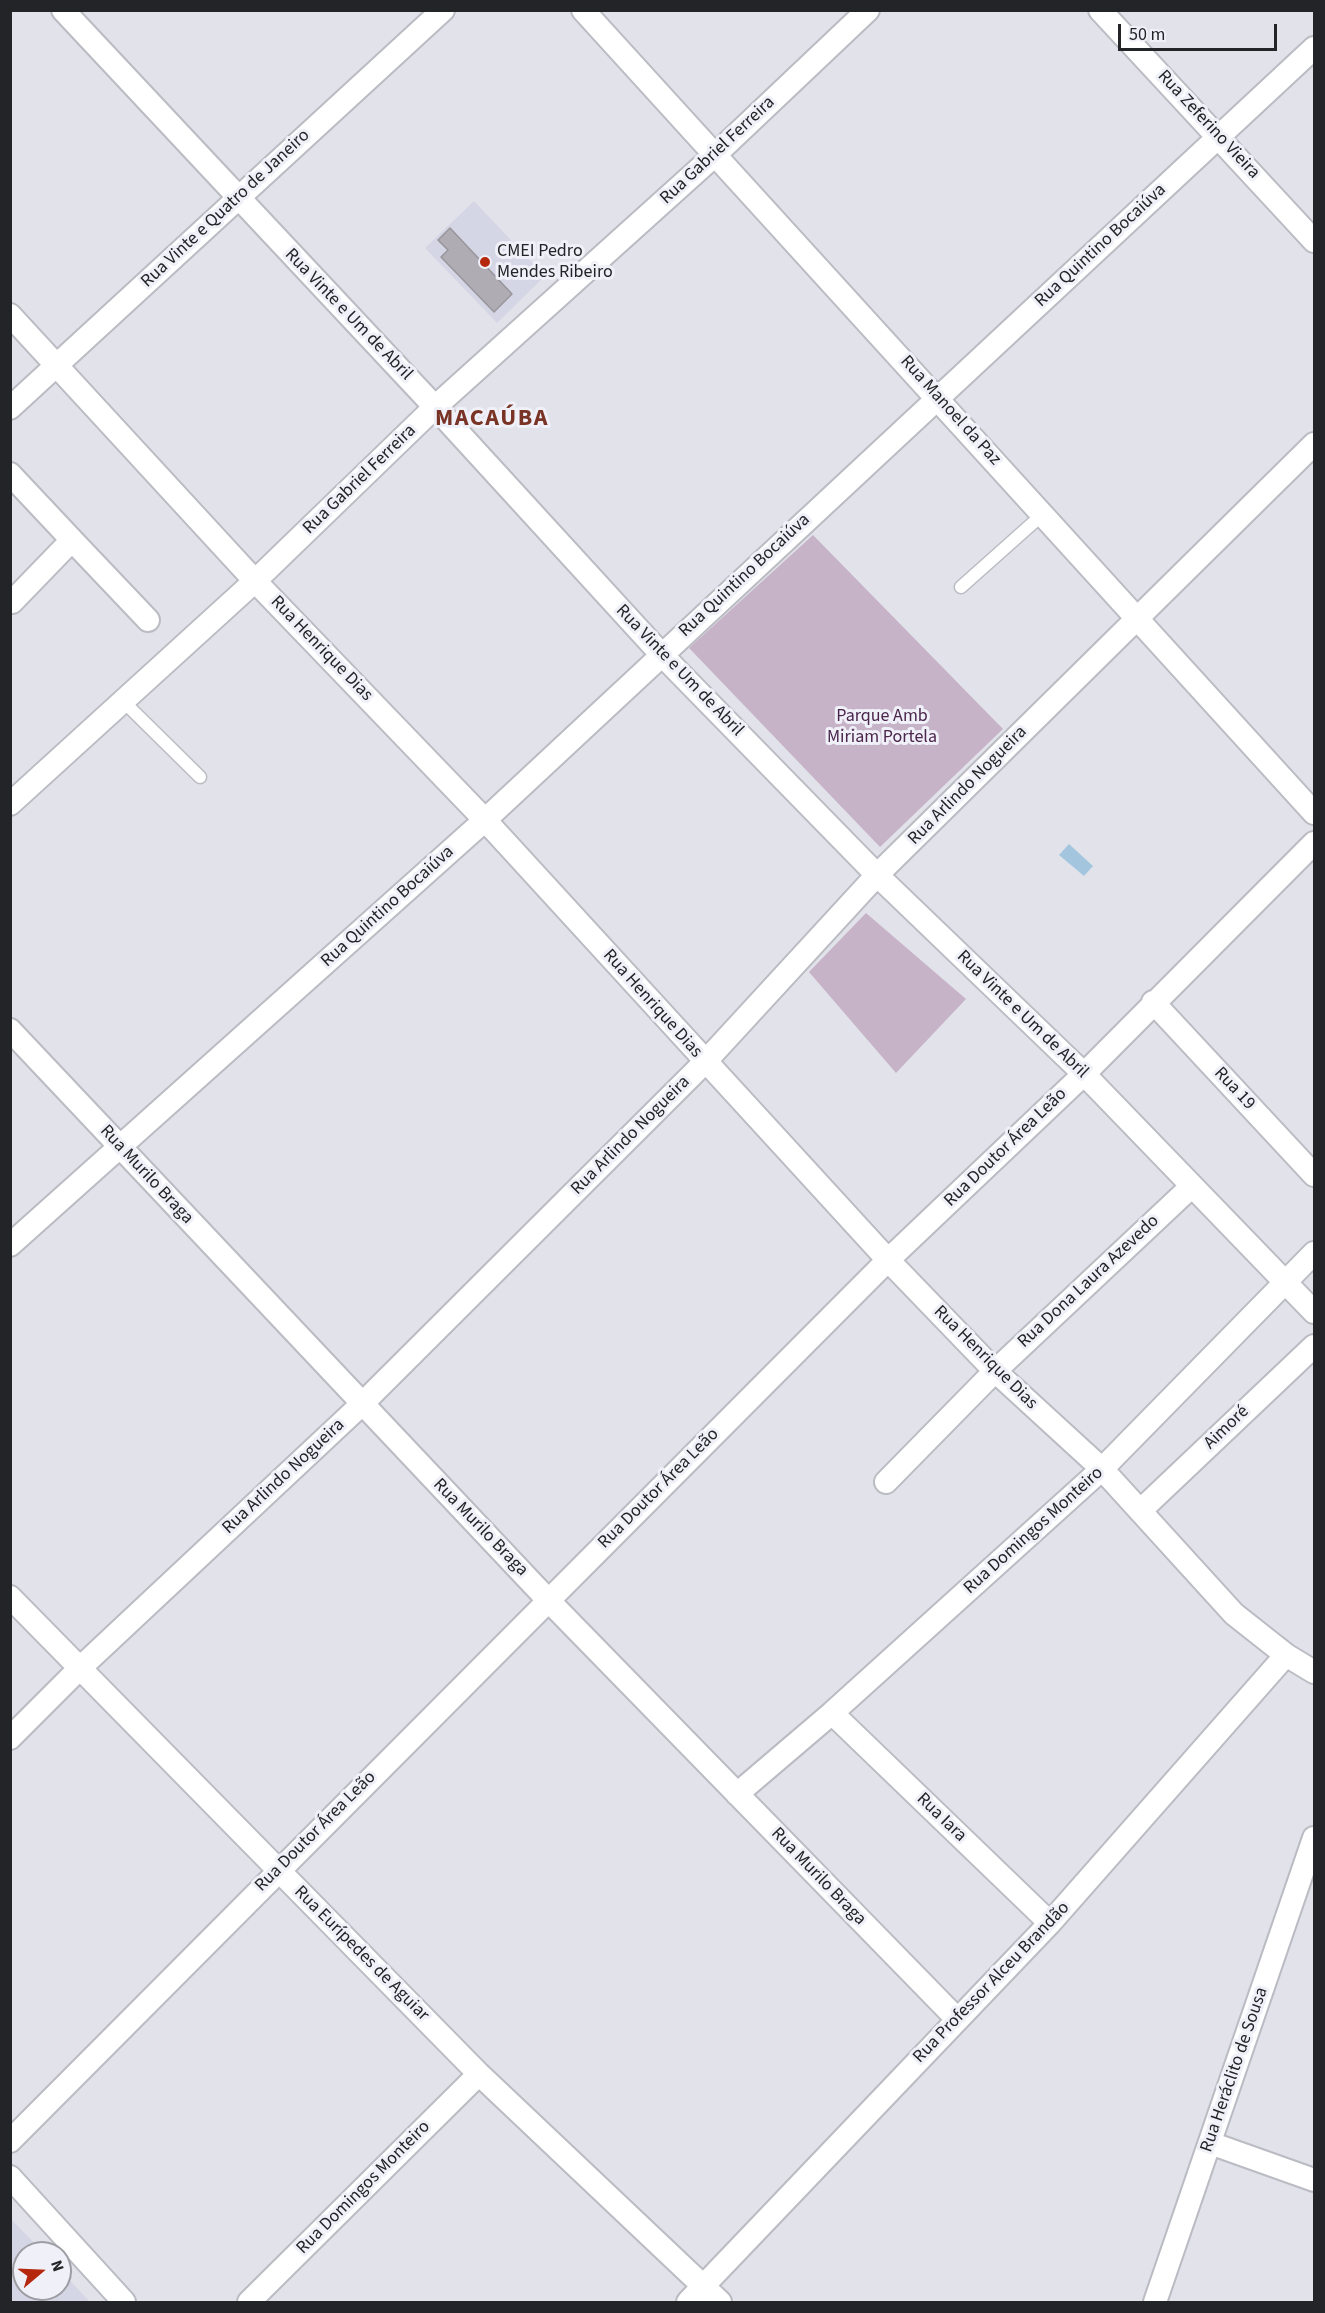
<!DOCTYPE html>
<meta charset="utf-8">
<style>
body{margin:0}
#map{position:relative;width:1325px;height:2313px;overflow:hidden;background:#e2e2ea;font-family:"Source Sans 3",sans-serif}
canvas{display:block}
.frame{position:absolute;inset:0;border:12px solid #232427;pointer-events:none}
.north{position:absolute;left:12px;top:2241px;width:60px;height:60px;box-sizing:border-box;background:#eff0f8;border:2px solid #9d9ea4;border-radius:50%;rotate:71deg;font-size:16px;font-weight:700;line-height:24px;text-align:center;color:#232427}
.north::after{content:'';display:block;margin:auto;width:21px;height:27px;background:#b5280d;clip-path:polygon(50% 0,100% 100%,50% 72%,0 100%)}
.scale{position:absolute;left:1118px;top:24px;width:159px;height:27px;box-sizing:border-box;border:3px solid #232427;border-top:0;padding-left:8px;font-size:18px;line-height:21px;white-space:nowrap;color:#232427;-webkit-text-stroke:4px #eff0f8;paint-order:stroke}
</style>
<div id="map">
<canvas width="1325" height="2313"></canvas>
<div class="frame"></div>
<div class="north">N</div>
<div class="scale">50 m</div>
</div>
<script>
const g = document.querySelector('canvas').getContext('2d');
g.lineJoin = 'round';
function fill(path, color) {
  g.fillStyle = color;
  g.fill(path, 'evenodd');
}
function strokePath(path, color, width, dash) {
  g.strokeStyle = color;
  g.lineWidth = width;
  g.lineCap = dash ? 'butt' : 'round';
  g.setLineDash(dash || []);
  g.stroke(path);
}
function label(font, color, halo, rows, align = 'center') {
  g.font = font + ' "Source Sans 3",sans-serif';
  g.lineWidth = 6;
  g.setLineDash([]);
  g.textBaseline = 'middle';
  g.strokeStyle = halo;
  g.fillStyle = color;
  for (const [text, x, y, turn = 0] of rows) {
    g.save();
    g.translate(x, y);
    g.rotate((+turn || 0) * Math.PI / 180);
    g.textAlign = isNaN(turn) ? turn : align;
    if (halo) g.strokeText(text, 0, 0);
    g.fillText(text, 0, 0);
    g.restore();
  }
}
fill(new Path2D(`
 M 474,201 L 545,276 L 497,323 L 425,248 Z
 M 10,2218 L 44,2253 L 24,2253 L 24,2289 L 60,2289 L 60,2270 L 90,2302 L 11,2302 Z`), '#d5d6e5');
fill(new Path2D(`
 M 813,535 L 1003,729 L 880,847 L 689,648 Z
 M 866,913 L 966,999 L 896,1073 L 809,972 Z`), '#c7b3c7');
fill(new Path2D(`
 M 1069,844 L 1093,866 L 1084,876 L 1059,855 Z`), '#a3c6de');
const building = new Path2D(`
 M 450,228 L 512,294 L 494,312 L 441,257 L 448,250 L 438,240 Z`);
fill(building, '#afacb3');
strokePath(building, '#98959c', 1.5);
const lane = new Path2D(`
 M 961,587 L 1043,514
 M 123,701 L 200,777`);
const street = new Path2D(`
 M 63,10 L 435,407 L 661,654 L 877,875 L 1084,1074 L 1314,1312
 M 583,10 L 1314,813
 M 1100,10 L 1314,241
 M 10,315 L 255,581 L 485,820 L 888,1260 L 995,1371 L 1102,1469 L 1234,1614 L 1286,1655 L 1314,1672
 M 10,408 L 443,10
 M 10,474 L 72,540
 M 12,602 L 72,540 L 148,620
 M 10,804 L 255,581 L 435,407 L 716,154 L 868,10
 M 1153,1002 L 1314,1175
 M 10,1030 L 548,1600 L 957,2019
 M 10,1245 L 485,820 L 1314,48
 M 886,1482 L 995,1371 L 1192,1186
 M 1140,1511 L 1314,1346
 M 10,1597 L 479,2074 L 720,2302
 M 832,1713 L 1050,1923
 M 10,1738 L 79,1669 L 362,1404 L 705,1062 L 877,875 L 1314,444
 M 737,1794 L 832,1713 L 1102,1469 L 1314,1253
 M 10,2141 L 888,1260 L 1084,1074 L 1314,843
 M 1210,2143 L 1314,2180
 M 10,2177 L 124,2302
 M 249,2302 L 479,2074
 M 688,2302 L 1050,1923 L 1286,1655
 M 1155,2302 L 1314,1838`);
strokePath(lane, '#bbbbc3', 15);
strokePath(street, '#bbbbc3', 26);
strokePath(lane, '#fff', 12);
strokePath(street, '#fff', 22);
for (const [x, y, r, color] of [
 [485,262,6,"#b5280d"]
]) {
  const dot = new Path2D();
  dot.arc(x, y, r, 0, 2 * Math.PI);
  g.fillStyle = color;
  g.fill(dot);
  strokePath(dot, '#eff0f8', 2);
}
label('18px', '#232427', '#eff0f8', [
 ["Rua Zeferino Vieira",1208,125,47],
 ["Rua Gabriel Ferreira",718,151,-43],
 ["Rua Vinte e Quatro de Janeiro",226,209,-43],
 ["Rua Quintino Bocaiúva",1101,246,-43],
 ["Rua Vinte e Um de Abril",348,315,46],
 ["Rua Manoel da Paz",950,411,48],
 ["Rua Gabriel Ferreira",360,480,-44],
 ["Rua Quintino Bocaiúva",745,576,-43],
 ["Rua Henrique Dias",321,649,46],
 ["Rua Vinte e Um de Abril",679,671,46],
 ["Rua Arlindo Nogueira",968,786,-45],
 ["Rua Quintino Bocaiúva",388,907,-42],
 ["Rua Henrique Dias",652,1004,48],
 ["Rua Vinte e Um de Abril",1022,1015,44],
 ["Rua 19",1234,1089,47],
 ["Rua Arlindo Nogueira",631,1136,-45],
 ["Rua Doutor Área Leão",1006,1148,-44],
 ["Rua Murilo Braga",146,1175,47],
 ["Rua Dona Laura Azevedo",1089,1282,-43],
 ["Rua Henrique Dias",985,1358,45],
 ["Aimoré",1227,1428,-44],
 ["Rua Arlindo Nogueira",284,1477,-43],
 ["Rua Doutor Área Leão",659,1489,-45],
 ["Rua Murilo Braga",480,1528,46],
 ["Rua Domingos Monteiro",1034,1531,-42],
 ["Rua Iara",941,1818,44],
 ["Rua Doutor Área Leão",316,1832,-45],
 ["Rua Murilo Braga",818,1877,46],
 ["Rua Eurípedes de Aguiar",361,1954,45],
 ["Rua Professor Alceu Brandão",992,1983,-46],
 ["Rua Heráclito de Sousa",1235,2070,-71],
 ["Rua Domingos Monteiro",364,2188,-45]
]);
label('18px', '#232427', '#eff0f8', [
 ["CMEI Pedro",497,252],
 ["Mendes Ribeiro",497,273]
], 'left');
label('18px', '#4b254c', '#eff0f8', [
 ["Parque Amb",882,717],
 ["Miriam Portela",882,738]
]);
g.letterSpacing = '1.5px';
label('bold 24px', '#793426', '#eff0f8', [
 ["MACAÚBA",492,420]
]);
g.letterSpacing = '0px';
</script>
